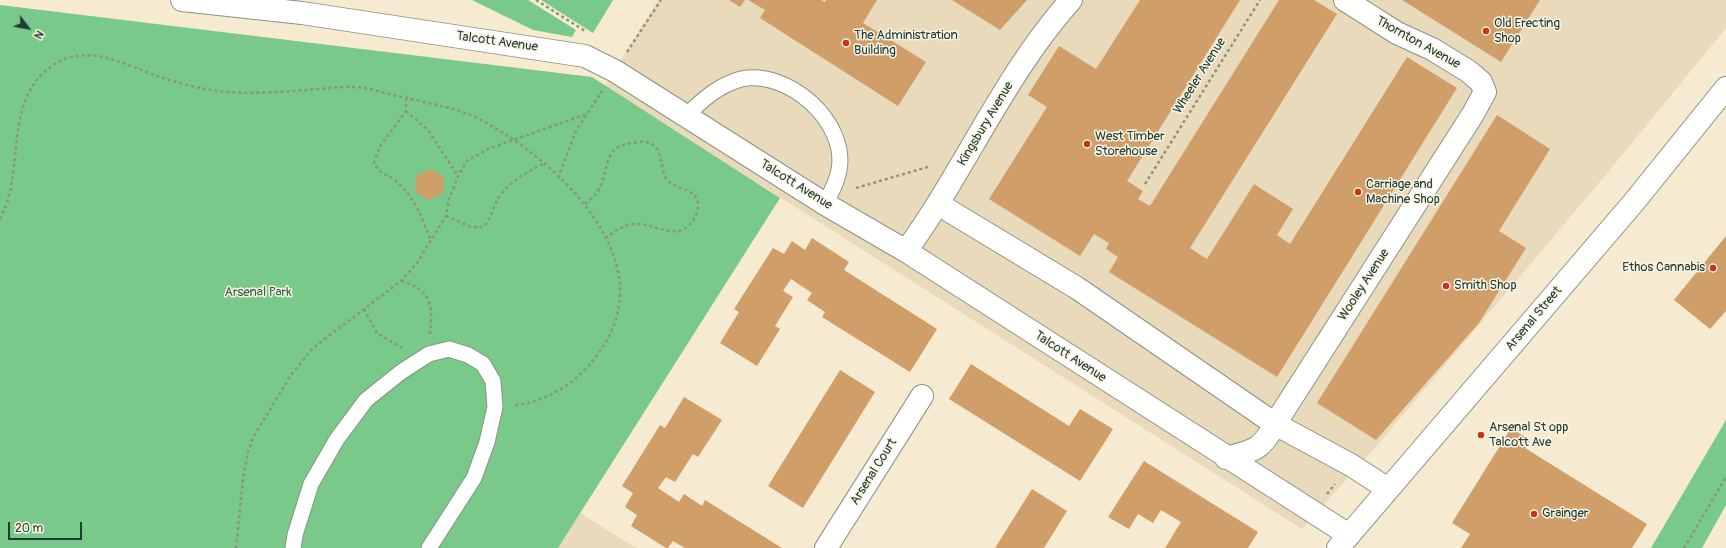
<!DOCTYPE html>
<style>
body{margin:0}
#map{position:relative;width:1726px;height:548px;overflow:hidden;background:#f6ead1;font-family:Pangolin,sans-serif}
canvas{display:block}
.north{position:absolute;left:8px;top:8px;width:40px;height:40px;-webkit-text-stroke:3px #fcf5e5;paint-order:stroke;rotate:122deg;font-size:11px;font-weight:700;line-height:16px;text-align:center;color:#1f3d34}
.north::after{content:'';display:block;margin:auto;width:14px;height:18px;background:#1f3d34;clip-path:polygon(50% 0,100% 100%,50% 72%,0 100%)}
.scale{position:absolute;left:8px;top:522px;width:74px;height:18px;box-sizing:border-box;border:2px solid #1f3d34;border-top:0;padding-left:5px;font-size:12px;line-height:14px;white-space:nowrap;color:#1f3d34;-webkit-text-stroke:3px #fcf5e5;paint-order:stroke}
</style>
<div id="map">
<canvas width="1726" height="548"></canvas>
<div class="north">N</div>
<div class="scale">20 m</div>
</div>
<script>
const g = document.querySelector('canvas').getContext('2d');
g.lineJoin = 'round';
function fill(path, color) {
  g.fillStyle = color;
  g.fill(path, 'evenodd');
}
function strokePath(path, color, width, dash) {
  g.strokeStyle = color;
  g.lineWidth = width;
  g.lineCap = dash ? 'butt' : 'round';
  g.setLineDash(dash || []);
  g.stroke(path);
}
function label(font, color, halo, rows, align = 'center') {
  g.font = font + ' Pangolin,sans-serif';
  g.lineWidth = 3;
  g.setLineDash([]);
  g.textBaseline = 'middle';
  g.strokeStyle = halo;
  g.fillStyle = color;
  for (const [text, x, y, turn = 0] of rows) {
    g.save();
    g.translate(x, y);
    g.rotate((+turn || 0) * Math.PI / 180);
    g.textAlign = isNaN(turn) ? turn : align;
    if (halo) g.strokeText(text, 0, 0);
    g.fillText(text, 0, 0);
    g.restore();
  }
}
fill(new Path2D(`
 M 658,0 L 1726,0 L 1726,28 L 1609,171 L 1380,442 L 1302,529 L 605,86 Z
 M 580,513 L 636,548 L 558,548 Z`), '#e8daba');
fill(new Path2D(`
 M 472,0 L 528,0 L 576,30 L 572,37 L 533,30 Z
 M 541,0 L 613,0 L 593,33 Z
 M 0,5 L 592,77 L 780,198 L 558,548 L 0,548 Z
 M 1726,420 L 1726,505 L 1702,548 L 1651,548 Z`), '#78c98a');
fill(new Path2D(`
 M 729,0 L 745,0 L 740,7 Z
 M 748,0 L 821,0 L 825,2 L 826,0 L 877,0 L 863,23 L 926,62 L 898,106 L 760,18 L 765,10 Z
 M 952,0 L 1027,0 L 1000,30 Z
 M 1140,0 L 1240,0 L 1127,181 L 1143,191 L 1138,199 L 1150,206 L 1279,0 L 1314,0 L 1337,14 L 1190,248 L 1207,259 L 1254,184 L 1293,209 L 1277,235 L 1290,244 L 1407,57 L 1457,88 L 1277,377 L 1109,272 L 1118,257 L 1106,249 L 1109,243 L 1094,234 L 1080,256 L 989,199 L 1047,107 L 1028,95 L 1059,46 L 1096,69 Z
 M 1402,0 L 1540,0 L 1501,62 Z
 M 1497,115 L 1550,149 L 1499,231 L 1526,248 L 1479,323 L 1376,440 L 1317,403 Z
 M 430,169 L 444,177 L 443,193 L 429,200 L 415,192 L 416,176 Z
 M 1726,236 L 1726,311 L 1710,329 L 1674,300 Z
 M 812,238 L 849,262 L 844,270 L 937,329 L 910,372 L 822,317 L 825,312 L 807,300 L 812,293 L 791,279 L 783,291 L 793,297 L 775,326 L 780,329 L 757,366 L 720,343 L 739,312 L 734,309 L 773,248 L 784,254 L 792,241 L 805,250 Z
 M 971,364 L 1069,426 L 1080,409 L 1113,429 L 1080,481 L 949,399 Z
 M 840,370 L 875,392 L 803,508 L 768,486 Z
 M 684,397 L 722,420 L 698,457 L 693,454 L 675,482 L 666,477 L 658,488 L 679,502 L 684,494 L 702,506 L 705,500 L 782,548 L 685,548 L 673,541 L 668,548 L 666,548 L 631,526 L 637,515 L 625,507 L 633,493 L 622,486 L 660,425 L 665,428 Z
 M 1511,428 L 1530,440 L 1525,448 L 1647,524 L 1632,548 L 1461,548 L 1470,534 L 1452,523 Z
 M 1144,461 L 1258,532 L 1248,548 L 1165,548 L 1181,522 L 1161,510 L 1153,523 L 1138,514 L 1129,529 L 1108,517 Z
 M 1032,489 L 1067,511 L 1044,548 L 995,548 Z`), '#d09f69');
const service = new Path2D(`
 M 686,116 C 702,100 719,85 741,79 C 788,69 848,122 839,170 C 837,182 831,193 825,204
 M 293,548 L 295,535 L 311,484 L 337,439 L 366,400 L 401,372 L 429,354 L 449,349 L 468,355 L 483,364 L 493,381 L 495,407 L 487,442 L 474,478 L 429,548`);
const minor = new Path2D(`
 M 182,0 L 302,13 L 585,56 L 615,71 L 825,204 L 906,251 L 1349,535
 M 938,204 L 1077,288 L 1275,424 L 1351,465 L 1388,489
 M 906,251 C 965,170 1004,75 1071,0
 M 1226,458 C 1253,451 1262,450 1275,424 L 1473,114 L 1485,92 L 1481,82 L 1468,71 L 1432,49 L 1397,33 L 1345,0
 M 826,548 L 922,396`);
const secondary = new Path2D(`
 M 1338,548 L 1634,202 L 1726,88`);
strokePath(service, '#8a9482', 17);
strokePath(minor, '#8a9482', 24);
strokePath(secondary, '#8a9482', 24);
strokePath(new Path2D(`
 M 536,0 L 585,31
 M 627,52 L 661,0
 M 406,98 L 406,111 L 380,146 L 374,163 C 380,174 385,173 395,180 C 414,196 423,219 431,241
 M 406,111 L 428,130 L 458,176
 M 558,178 L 576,131 L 602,91
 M 1145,184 L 1260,0
 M 856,188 L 931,166
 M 585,204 C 589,200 595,196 598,191 C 612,167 599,146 638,142 C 665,139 658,164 666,178 C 674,192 704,186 697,212 C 695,217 692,224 687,227 C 673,238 653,224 637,224 C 625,223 616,231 607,237
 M 446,216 L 471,227 L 483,227 C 493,217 492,207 500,196 C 510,181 527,172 543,164
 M 0,219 C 26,172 2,100 52,66 C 85,42 124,64 157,76 C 174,82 194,87 211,90 C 242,95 276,92 307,90 C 324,89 341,86 357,87 C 374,89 391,95 407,98 C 430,104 453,107 475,117 C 544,151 652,244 611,332 C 594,369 557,401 515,405
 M 401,281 C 432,290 433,305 430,334
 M 364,309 L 377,333 L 402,348
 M 1327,494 L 1335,484
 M 236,548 L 243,479 L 248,452 L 254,436 L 291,375 L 313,348 L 401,281 L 417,263 L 446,216 L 449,199 L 458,176 L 467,161 L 488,149 L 587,114
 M 1684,548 L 1726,477`), '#8a9482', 2.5, [3, 3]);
strokePath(service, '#fff', 15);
strokePath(minor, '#fff', 22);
strokePath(secondary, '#fff', 22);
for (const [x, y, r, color] of [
 [1486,31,4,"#c8321e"],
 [846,43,4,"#c8321e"],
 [1087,144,4,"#c8321e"],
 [1358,192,4,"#c8321e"],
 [1713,268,4,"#c8321e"],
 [1446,286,4,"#c8321e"],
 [1481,435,4,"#c8321e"],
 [1534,514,4,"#c8321e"]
]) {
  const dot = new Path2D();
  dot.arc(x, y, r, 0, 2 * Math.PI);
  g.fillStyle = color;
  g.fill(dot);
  strokePath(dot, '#fcf5e5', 1.5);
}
label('13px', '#1f3d34', '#fcf5e5', [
 ["Old Erecting",1494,24],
 ["Shop",1494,39],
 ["The Administration",854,36],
 ["Building",854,51],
 ["West Timber",1095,137],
 ["Storehouse",1095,152],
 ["Carriage and",1366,185],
 ["Machine Shop",1366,200],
 ["Ethos Cannabis",1705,268,"right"],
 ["Smith Shop",1454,286],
 ["Arsenal St opp",1489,428],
 ["Talcott Ave",1489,443],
 ["Grainger",1542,514]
], 'left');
label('13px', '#1f3d34', '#fcf5e5', [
 ["Talcott Avenue",497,42,8],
 ["Thornton Avenue",1418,43,29],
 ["Wheeler Avenue",1200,76,-58],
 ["Kingsbury Avenue",986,124,-59],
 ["Talcott Avenue",796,185,32],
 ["Wooley Avenue",1364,285,-57],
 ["Arsenal Street",1534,319,-50],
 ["Talcott Avenue",1070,357,33],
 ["Arsenal Court",874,472,-58]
]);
label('13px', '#35604a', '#fcf5e5', [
 ["Arsenal Park",258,293]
]);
</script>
